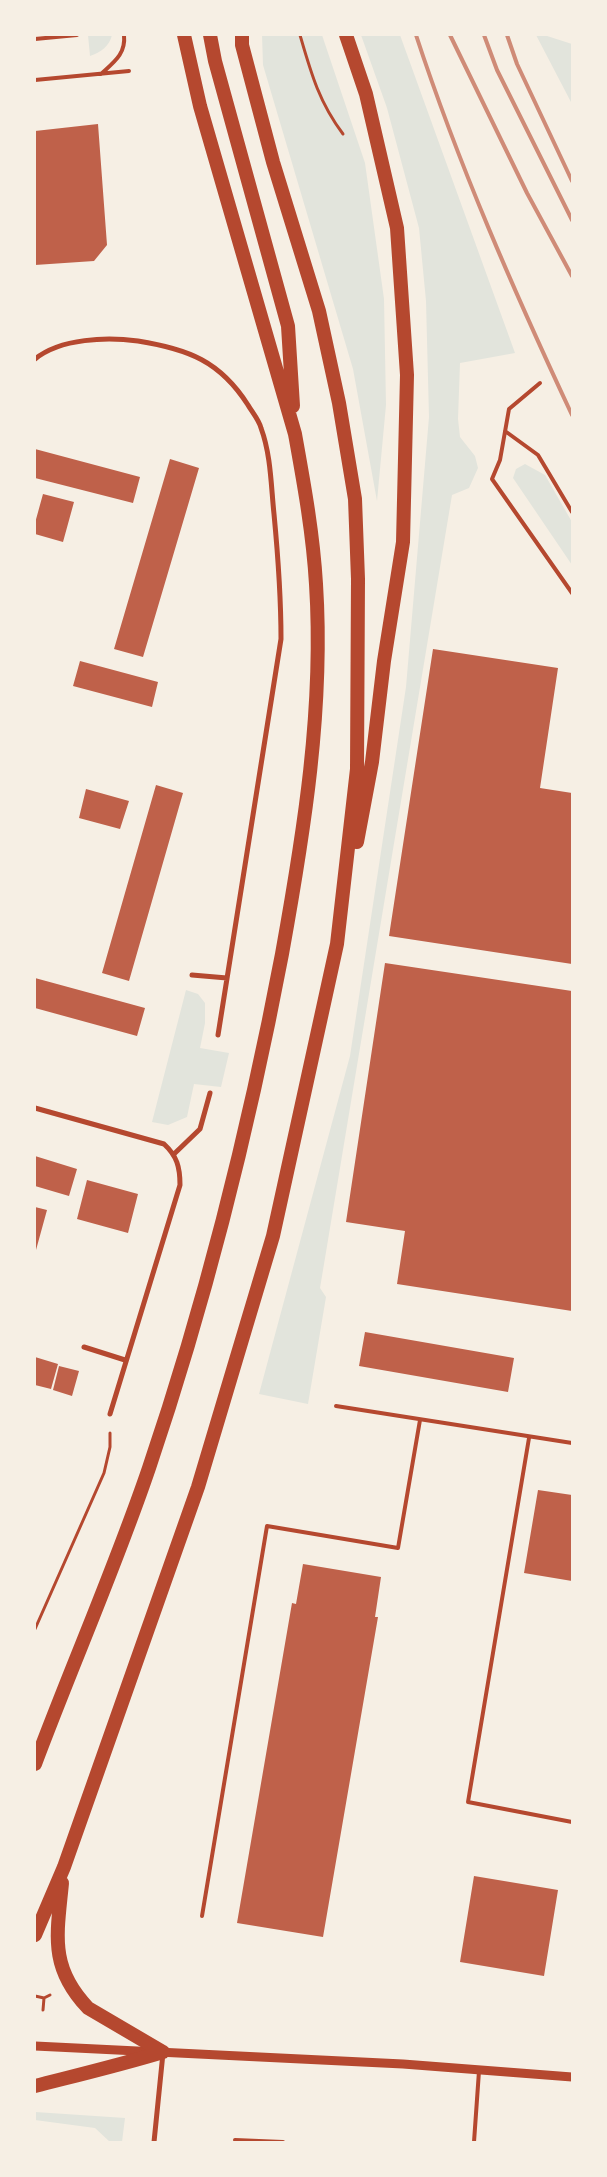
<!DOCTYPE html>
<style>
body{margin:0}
#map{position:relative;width:607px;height:2177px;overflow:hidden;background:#f6efe4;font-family:Figtree,sans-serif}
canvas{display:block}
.frame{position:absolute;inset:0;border:36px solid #f6efe4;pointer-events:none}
</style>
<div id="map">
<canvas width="607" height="2177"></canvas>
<div class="frame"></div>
</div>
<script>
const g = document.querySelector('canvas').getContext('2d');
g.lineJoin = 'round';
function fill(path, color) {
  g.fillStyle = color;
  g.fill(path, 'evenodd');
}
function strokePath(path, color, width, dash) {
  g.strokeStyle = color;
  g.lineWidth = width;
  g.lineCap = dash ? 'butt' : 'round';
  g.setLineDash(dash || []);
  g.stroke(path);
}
fill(new Path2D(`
 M 88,35 L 112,35 C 109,47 101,52 90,56 Z
 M 262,35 L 322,35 L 365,163 L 384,299 L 386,405 L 377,501 L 353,369 L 263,65 Z
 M 361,35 L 400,35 L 515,353 L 460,363 L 458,419 L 460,437 L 475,456 L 478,468 L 469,488 L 452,495 L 320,1288 L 326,1297 L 308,1404 L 259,1394 L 350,1056 L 406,687 L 429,417 L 426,301 L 419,228 L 387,108 Z
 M 536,35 L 544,35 L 572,44 L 572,104 Z
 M 525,464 L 545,475 L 572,522 L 572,565 L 513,478 L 516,469 Z
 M 186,990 L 198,994 L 205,1003 L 205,1023 L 200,1048 L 229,1053 L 221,1087 L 194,1084 L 187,1117 L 168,1125 L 152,1122 Z
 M 35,2112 L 125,2118 L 122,2142 L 110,2142 L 95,2128 L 35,2120 Z`), '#e2e4dc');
fill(new Path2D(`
 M 98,124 L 107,245 L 94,261 L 35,265 L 35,131 Z
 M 35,449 L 140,477 L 133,503 L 35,478 Z
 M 170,459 L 199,468 L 143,657 L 114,649 Z
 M 43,494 L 74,502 L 63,542 L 35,534 L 35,523 Z
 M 433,649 L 558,668 L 540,788 L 572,793 L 572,964 L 389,936 Z
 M 80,661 L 158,682 L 152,707 L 73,686 Z
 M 156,785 L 183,793 L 129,981 L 102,973 Z
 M 86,789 L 129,801 L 120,829 L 79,818 Z
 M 385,963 L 572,991 L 572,1311 L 397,1284 L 405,1231 L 346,1222 Z
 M 35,978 L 145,1008 L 137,1036 L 35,1008 Z
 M 35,1156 L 77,1169 L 69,1196 L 35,1186 Z
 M 87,1180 L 138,1194 L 128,1233 L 77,1219 Z
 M 35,1207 L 47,1210 L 36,1250 L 35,1250 Z
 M 365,1332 L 514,1358 L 508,1392 L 359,1366 Z
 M 35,1357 L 58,1364 L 51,1389 L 35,1385 Z
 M 59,1366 L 79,1371 L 72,1396 L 53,1390 Z
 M 538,1490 L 572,1495 L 572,1581 L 524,1573 Z
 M 303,1564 L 381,1577 L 375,1617 L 378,1617 L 323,1937 L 237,1923 L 292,1603 L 296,1604 Z
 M 474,1876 L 558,1890 L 544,1976 L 460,1962 Z`), '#bf614a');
strokePath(new Path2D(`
 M 300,35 C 311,73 319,102 343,134
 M 35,1629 L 104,1473 L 110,1447 L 110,1433
 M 35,1996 L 44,1998 L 50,1995
 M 43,2010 L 44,1998`), '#b5482f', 3);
strokePath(new Path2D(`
 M 35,39 L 77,35
 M 101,74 C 114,62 126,54 124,35
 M 35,80 L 129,71
 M 540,383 L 509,409 L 500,460 L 492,479 L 572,593
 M 505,431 L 538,455 L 572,512
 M 336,1406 L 572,1443
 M 529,1438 L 468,1802 L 572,1822
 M 202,1916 L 267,1526 L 398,1548 L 420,1420
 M 235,2140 L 283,2142
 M 474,2142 L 479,2071`), '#b5482f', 4);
strokePath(new Path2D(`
 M 35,359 C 61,338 107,337 138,341 C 188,349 220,361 248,405 C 252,412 259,420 261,428 C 271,455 271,486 274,514 C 278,556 281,597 281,639 L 218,1035
 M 192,975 L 227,978
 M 35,1108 L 164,1144 C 177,1156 180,1167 180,1185 L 110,1414
 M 174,1154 L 200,1129 L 210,1093
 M 84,1347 L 125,1360
 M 154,2142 L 163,2053`), '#b5482f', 5);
strokePath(new Path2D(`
 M 35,2046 L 403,2064 L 572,2077`), '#b5482f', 9);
strokePath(new Path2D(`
 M 210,35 L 215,61 L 288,326 L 293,406
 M 346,35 L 366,94 L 397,228 L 407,375 L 403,542 L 384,661 L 372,762 L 357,842
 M 35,1764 C 72,1665 115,1568 149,1468 C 206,1300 249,1128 282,954 C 304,832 324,708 316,584 C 313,533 304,484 295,434 L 200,106 L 184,35
 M 62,1883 C 57,1935 49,1967 88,2008 L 163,2052
 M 35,1935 L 64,1867 L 198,1487 L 273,1236 L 337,944 L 357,769 L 358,579 L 355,499 L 339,403 L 319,311 L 273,162 L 242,45 L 242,35
 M 35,2086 C 78,2075 120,2065 163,2052`), '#b5482f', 14);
strokePath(new Path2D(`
 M 416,35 C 459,166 514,291 572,415
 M 450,35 L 527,193 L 572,276
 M 484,35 L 497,70 L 572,220
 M 507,35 L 517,64 L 572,181`), '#cf8b77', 4);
</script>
